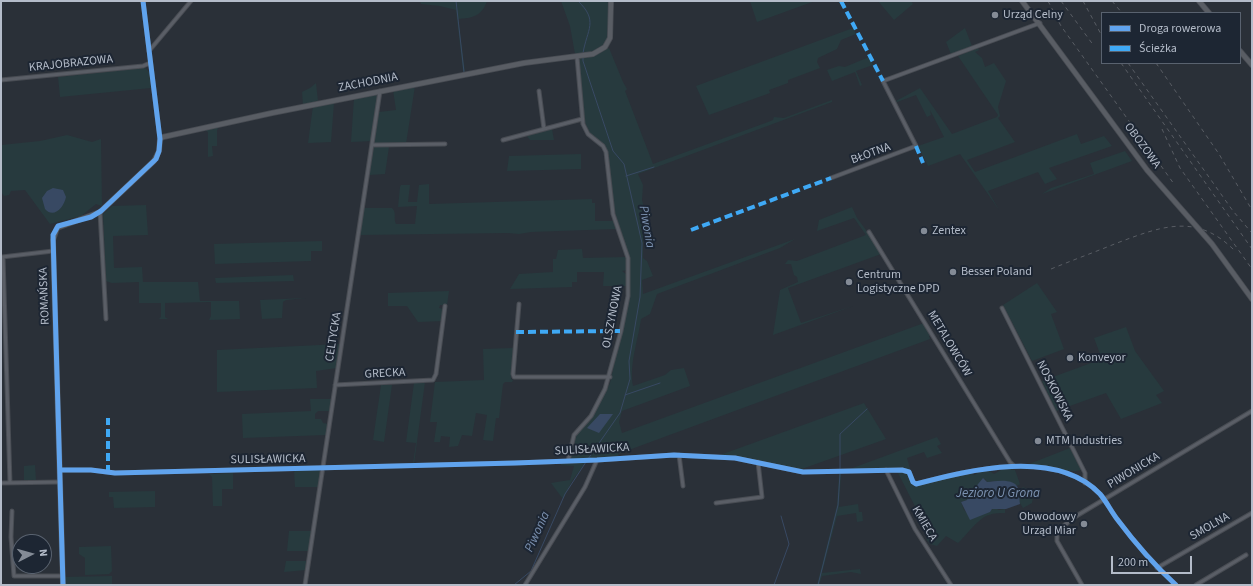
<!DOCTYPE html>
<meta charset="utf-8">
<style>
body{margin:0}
#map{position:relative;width:1253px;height:586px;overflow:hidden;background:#2a3038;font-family:"Source Sans 3",sans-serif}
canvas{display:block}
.frame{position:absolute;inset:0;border:2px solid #b4bcc9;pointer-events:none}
.legend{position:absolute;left:1101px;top:12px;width:140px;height:52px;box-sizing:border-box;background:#1d2633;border:1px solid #59626f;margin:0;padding:5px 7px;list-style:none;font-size:12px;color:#b4bcc9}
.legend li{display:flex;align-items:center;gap:8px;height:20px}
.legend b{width:20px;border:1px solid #59626f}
.north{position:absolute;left:12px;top:534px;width:40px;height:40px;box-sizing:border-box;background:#1d2633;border:1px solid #59626f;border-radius:50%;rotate:84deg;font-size:11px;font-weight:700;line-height:16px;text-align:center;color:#b4bcc9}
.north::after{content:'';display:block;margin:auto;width:14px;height:18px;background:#848b96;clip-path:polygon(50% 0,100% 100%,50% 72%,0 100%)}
.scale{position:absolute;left:1111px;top:556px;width:81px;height:18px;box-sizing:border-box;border:2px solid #b4bcc9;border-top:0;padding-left:5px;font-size:12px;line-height:14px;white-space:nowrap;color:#b4bcc9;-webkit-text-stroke:3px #1d2633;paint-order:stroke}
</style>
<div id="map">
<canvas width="1253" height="586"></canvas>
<div class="frame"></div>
<ul class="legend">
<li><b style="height:5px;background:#60a3ed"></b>Droga rowerowa</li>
<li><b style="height:5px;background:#3fa9f5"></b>Ścieżka</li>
</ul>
<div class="north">N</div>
<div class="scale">200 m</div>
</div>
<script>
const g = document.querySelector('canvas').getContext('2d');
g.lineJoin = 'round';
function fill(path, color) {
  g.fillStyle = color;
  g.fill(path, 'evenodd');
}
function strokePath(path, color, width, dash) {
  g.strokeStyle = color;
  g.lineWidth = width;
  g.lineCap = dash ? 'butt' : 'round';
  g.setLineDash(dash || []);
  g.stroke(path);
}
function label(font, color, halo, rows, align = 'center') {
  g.font = font + ' "Source Sans 3",sans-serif';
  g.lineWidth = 4;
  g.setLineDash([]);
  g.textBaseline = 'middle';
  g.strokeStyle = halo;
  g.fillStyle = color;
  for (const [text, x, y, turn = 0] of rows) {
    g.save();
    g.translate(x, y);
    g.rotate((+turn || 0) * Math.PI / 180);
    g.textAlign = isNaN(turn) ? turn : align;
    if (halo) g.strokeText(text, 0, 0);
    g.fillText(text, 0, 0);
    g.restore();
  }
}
fill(new Path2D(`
 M 420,1 L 487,1 C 482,16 473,18 458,19 L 465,71 L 463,72 L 456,10 L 440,6 L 421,4 Z
 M 561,1 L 609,1 C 609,34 616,52 575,54 L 570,26 Z
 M 750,1 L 815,1 L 757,22 Z
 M 878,1 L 911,1 L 913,4 L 894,20 Z
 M 853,28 L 856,34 L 841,40 L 837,49 L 818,58 L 817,62 L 820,68 L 788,80 L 788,83 L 769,90 L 770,93 L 709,115 L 696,86 Z
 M 965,28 L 972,46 L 951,54 L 946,42 Z
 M 609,48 L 623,82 L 627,89 L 625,91 L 653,164 L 768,122 L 773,120 L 774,117 L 784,118 L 832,100 L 832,102 L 638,174 L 643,185 L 642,200 L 650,231 L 643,239 L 643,258 L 647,261 L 653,276 L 642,280 L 643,294 L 795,239 L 780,248 L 657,294 L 650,314 L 641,319 C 638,340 629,365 633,386 L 665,375 L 671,370 L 684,368 L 690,386 L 622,411 L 619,422 L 622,433 L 924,323 L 931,335 L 929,336 L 930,339 L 618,454 L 619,457 L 588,459 L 572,481 L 563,499 L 551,483 L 570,480 L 574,466 L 561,465 L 561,462 L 570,462 L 577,432 L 594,414 L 610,383 L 630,292 L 629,256 L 614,210 L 608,153 L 605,146 L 590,133 L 585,123 L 578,60 L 580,58 L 594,56 Z
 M 978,48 L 979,50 L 975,52 L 982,58 L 985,67 L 994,63 L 1006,81 L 998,107 L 1000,116 L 998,118 L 1015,142 L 967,160 L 975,172 L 1077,134 L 1081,144 L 1104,136 L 1112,146 L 1049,168 L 1057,179 L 1045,184 L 1038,172 L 988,191 L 999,210 L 960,154 L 928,166 L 918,146 L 944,137 L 930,110 L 931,115 L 927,117 L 916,95 L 897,102 L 896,101 L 920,88 L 952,134 L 997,117 L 998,115 L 958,56 Z
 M 869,57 L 873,65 L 856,71 L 862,85 L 860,86 L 855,72 L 832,81 L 827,70 L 839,66 L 845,67 Z
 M 145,68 L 149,72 L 151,88 L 60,97 L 58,77 Z
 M 316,83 L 318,101 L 303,105 L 302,92 L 310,88 Z
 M 415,86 L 406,144 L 374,144 L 379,112 L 396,110 L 393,90 Z
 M 377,93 L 379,95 L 372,141 L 351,142 L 354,98 Z
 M 334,103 L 331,142 L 308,143 L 313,106 Z
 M 220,126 L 217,130 L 217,146 L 212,146 L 213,156 L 208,157 L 208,132 L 204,129 Z
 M 552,129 L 554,140 L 530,140 L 527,136 Z
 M 67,135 L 92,142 L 101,139 L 102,206 L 96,204 L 81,216 L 50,224 L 25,190 L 11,191 L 9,195 L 4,196 L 1,192 L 1,145 L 40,141 Z
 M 374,147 L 389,147 L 385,174 L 369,175 Z
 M 1125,151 L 1132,161 L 1042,194 L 1051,188 L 1094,174 L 1090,163 Z
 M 581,154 L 581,169 L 507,171 L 509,156 Z
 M 429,184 L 429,204 L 592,199 L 592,203 L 595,203 L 595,221 L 613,221 L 616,229 L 531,232 L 519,234 L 508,233 L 360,235 L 364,208 L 392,208 C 397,212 393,219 396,224 L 415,224 L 417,206 L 398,207 L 400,187 L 401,185 L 410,185 L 408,202 L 417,202 L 419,185 Z
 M 146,205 L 148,235 L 113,236 L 114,268 L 142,267 L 143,282 L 198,282 L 200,301 L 239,301 L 240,319 L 209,320 L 211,316 L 211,302 L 165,303 L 165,317 L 168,319 L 159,319 L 161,317 L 161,303 L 139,303 L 139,282 L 112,283 L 106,281 L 103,214 L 112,206 Z
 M 852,207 L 857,218 L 866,230 L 881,254 L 788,288 L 801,323 L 853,306 L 773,335 L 780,290 L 798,282 L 797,277 L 794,275 L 791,264 L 785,264 L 788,260 L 797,261 L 866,235 L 854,218 L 817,231 L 819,220 Z
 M 322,241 L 322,251 L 311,251 L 311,261 L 215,264 L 214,244 Z
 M 582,249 L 583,258 L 626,257 L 627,270 L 622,271 L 626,274 L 626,286 L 603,286 L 604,272 L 577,272 L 577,282 L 572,282 L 572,287 L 510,289 L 519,274 L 553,272 L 553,259 L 556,259 L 558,250 Z
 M 293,275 L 294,281 L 216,283 L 215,278 Z
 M 1037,283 L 1057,312 L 1051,314 L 1064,349 L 1032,361 L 1003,305 Z
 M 449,291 L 447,305 L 440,305 L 439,308 L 443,309 L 442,321 L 418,322 L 407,306 L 388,306 L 388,293 Z
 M 306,298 L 286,300 L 283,302 L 282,318 L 262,319 L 260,300 Z
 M 1126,327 L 1135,351 L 1164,391 L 1156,395 L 1162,403 L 1121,419 L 1106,393 L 1056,411 L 1042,381 L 1102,359 L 1094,338 Z
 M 340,344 L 337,368 L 316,371 L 317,388 L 217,392 L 217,350 Z
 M 513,348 L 511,379 L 513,380 L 512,382 L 505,382 L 503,384 L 499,418 L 496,418 L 493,441 L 483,440 L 487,415 L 476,413 L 472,436 L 462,435 L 458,446 L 449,447 L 450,437 L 441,436 L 440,442 L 434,442 L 437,422 L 430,422 L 435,382 L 484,380 L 483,349 Z
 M 425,382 L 414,464 L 413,464 L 416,443 L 406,442 L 414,383 Z
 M 381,385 L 392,385 L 384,442 L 373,440 Z
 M 310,399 L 332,399 L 330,411 L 318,411 L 315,414 L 315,419 L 321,419 L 323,423 L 328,424 L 326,435 L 243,438 L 242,414 L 311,411 Z
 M 864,403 L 886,439 L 799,470 L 749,458 L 720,455 Z
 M 937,437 L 941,444 L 937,446 L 942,453 L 927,458 L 924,452 L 907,458 L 911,472 L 898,468 L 847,470 Z
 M 1070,448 L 1081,470 C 1071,474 1042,465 1029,464 Z
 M 35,465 L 36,480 L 24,480 L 24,466 Z
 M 1010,469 L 1015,470 L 1020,484 L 1017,486 C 1008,479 998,481 987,482 L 985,479 L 967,500 L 961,502 L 964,510 L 968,514 L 985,513 L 995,508 L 999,510 L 1005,509 L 1005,513 C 1000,513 994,513 989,515 C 979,517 965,537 958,543 L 946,536 L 937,546 L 930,544 L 927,540 L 924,524 L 897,471 L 908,473 L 912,483 L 915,485 L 935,479 L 970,472 L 974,475 L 980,472 L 990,471 L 994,474 L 1001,470 Z
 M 294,470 L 321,470 L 319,487 L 295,487 Z
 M 233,473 L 233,489 L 222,489 L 222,506 L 213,506 L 212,477 L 209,474 Z
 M 839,473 L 841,474 L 839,507 L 858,504 L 859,512 L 862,512 L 863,521 L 857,522 L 856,513 L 837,516 L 822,573 L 860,569 L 861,574 L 851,572 L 822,576 L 819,585 L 817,585 L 837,505 Z
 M 1023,487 L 1034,492 L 1032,503 L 1023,508 L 1018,500 L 1019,491 Z
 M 155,491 L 155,507 L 114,508 L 113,497 L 109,497 L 109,492 Z
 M 289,531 L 312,531 L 309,551 L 287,551 Z
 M 111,546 L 112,571 L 109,574 L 85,575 L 85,558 L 79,554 L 79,547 Z
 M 286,561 L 307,561 L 306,570 L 284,572 Z
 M 112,576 L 112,585 L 65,585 L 65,577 Z`), '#273a3e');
fill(new Path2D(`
 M 53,188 L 63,190 L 66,197 C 64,207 54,219 45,209 L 42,198 L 47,191 Z
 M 600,414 L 613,414 L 599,433 L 587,428 Z
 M 983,478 L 987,482 C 996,481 1017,477 1019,491 C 1020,496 1019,500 1020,504 L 1006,509 L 992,509 L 990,512 L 970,520 L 961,502 L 967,500 C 969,495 979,483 983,478 Z`), '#384963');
strokePath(new Path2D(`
 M 456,1 L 464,72
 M 578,1 C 599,21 587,29 583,53
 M 583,56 L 583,61 L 613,151 L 624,164 L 642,243 L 640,297 L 629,361 L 630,379 L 620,413 L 588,459
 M 626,176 L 654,167
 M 625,395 L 660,383
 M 840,470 L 840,434 L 867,409
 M 514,585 L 531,571 L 565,494 L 586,462
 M 774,585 L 789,544 L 781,516
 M 818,585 L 838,505 L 840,474`), '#384963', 1);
const street = new Path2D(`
 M 143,1 L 160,139
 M 149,51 L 191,1
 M 1,80 L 143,66 L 150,63
 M 539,91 L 544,129
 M 503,140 L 582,119
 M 372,145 L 445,144
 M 831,178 L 916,146 L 883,81 L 1040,23
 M 100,212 L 106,319
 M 869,232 L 1010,462 L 1014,466
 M 2,257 L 53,251
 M 3,257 L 10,483
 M 519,304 L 513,374 L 514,377 L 610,377
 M 1002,308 L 1085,473 L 1085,483
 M 335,385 L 433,380 L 436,374 L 445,306
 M 679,455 L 683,486
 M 568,461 L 574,435 L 591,416 L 605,389 L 621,331 L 628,296 L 628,258 L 613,214 L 606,152 L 603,146 L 588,134 L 583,124 L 577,57
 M 60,470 L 91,470 L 115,473 L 515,463 L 597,460 L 674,455 L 735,458 L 803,472 L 902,470 L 909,472 L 913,482 L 916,484 C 969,470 1056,448 1100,494 C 1106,501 1111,511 1117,519 C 1135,543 1154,565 1176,585
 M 886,470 L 915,529 L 951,585
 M 1,483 L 60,482
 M 716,503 L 762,497 L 758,462
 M 12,511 L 11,537 L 14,576 L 62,576
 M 1157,568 L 1252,513
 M 305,585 L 380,91
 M 525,585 L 585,487 L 597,460
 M 1082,585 L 1057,541 L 1057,536 L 1059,530 L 1073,518 L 1252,411
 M 1196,585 L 1246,555`);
const secondary = new Path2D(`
 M 1022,1 L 1147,170 L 1212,244 L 1252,299
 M 1199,1 L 1209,13
 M 1240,51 L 1252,65
 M 63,585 L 53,240 L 57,228 L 100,212 L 154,161 L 159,151 L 160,139 L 163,137 L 272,113 L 524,63 L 593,54 L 605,47 L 610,38 L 611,1`);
strokePath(street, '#484c53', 5);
strokePath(secondary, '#484c53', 6);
strokePath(street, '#5a5e66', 3);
strokePath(secondary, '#595d64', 4.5);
strokePath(new Path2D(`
 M 1048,1 L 1061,26 L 1174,184
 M 1061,1 L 1094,46
 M 1083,1 L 1102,36
 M 1112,1 L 1122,13
 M 1121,63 L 1252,249
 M 1128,63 L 1233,211 L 1251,232
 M 1156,63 L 1219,154 L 1252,210
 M 1162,129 L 1180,168 L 1252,269
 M 1051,269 C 1073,260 1095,252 1117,243 C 1160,227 1196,212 1234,250`), '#595d64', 1, [4, 4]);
strokePath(new Path2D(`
 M 841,1 L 883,81
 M 916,146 L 923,163
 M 691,230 L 831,178
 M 516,332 L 621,331
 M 108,473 L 108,418`), '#3fa9f5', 4, [8, 4]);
strokePath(new Path2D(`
 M 60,470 L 91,470 L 115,473 L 515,463 L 597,460 L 674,455 L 735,458 L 803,472 L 902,470 L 909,472 L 913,482 L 916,484 C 969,470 1056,448 1100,494 C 1106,501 1111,511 1117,519 C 1135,543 1154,565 1176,585
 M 63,585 L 53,235 L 58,226 L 91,217 L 101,211 L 156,159 L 159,151 L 160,139 L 143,1`), '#60a3ed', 5);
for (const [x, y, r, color] of [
 [995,15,4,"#848b96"],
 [924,231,4,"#848b96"],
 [953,272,4,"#848b96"],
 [849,282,4,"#848b96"],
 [1070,358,4,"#848b96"],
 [1038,441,4,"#848b96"],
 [1084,524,4,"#848b96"]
]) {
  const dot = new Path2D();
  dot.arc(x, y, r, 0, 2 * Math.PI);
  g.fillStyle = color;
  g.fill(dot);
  strokePath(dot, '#1d2633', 1.5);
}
label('12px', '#b4bcc9', '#1d2633', [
 ["Urząd Celny",1003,15],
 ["Zentex",932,231],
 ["Besser Poland",961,272],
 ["Centrum",857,275],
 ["Logistyczne DPD",857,289],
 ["Konveyor",1078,358],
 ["MTM Industries",1046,441],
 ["Obwodowy",1076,517,"right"],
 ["Urząd Miar",1076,531,"right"]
], 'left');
label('12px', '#b4bcc9', '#1d2633', [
 ["KRAJOBRAZOWA",71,64,-6],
 ["ZACHODNIA",368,83,-11],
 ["OBOZOWA",1142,146,54],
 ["BŁOTNA",871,154,-20],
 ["ROMAŃSKA",45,296,-92],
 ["OLSZYNOWA",613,317,-79],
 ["CELTYCKA",334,337,-81],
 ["METALOWCÓW",949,344,59],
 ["GRECKA",385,374,-3],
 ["NOSKOWSKA",1054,391,63],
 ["SULISŁAWICKA",592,450,-3],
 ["SULISŁAWICKA",268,460,-1],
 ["PIWONICKA",1134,471,-31],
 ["KMIECA",924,524,60],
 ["SMOLNA",1210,527,-30]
]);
label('italic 13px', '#7c92b1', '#1d2633', [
 ["Piwonia",646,227,80],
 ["Jezioro U Grona",998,494],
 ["Piwonia",538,532,-66]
]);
</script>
